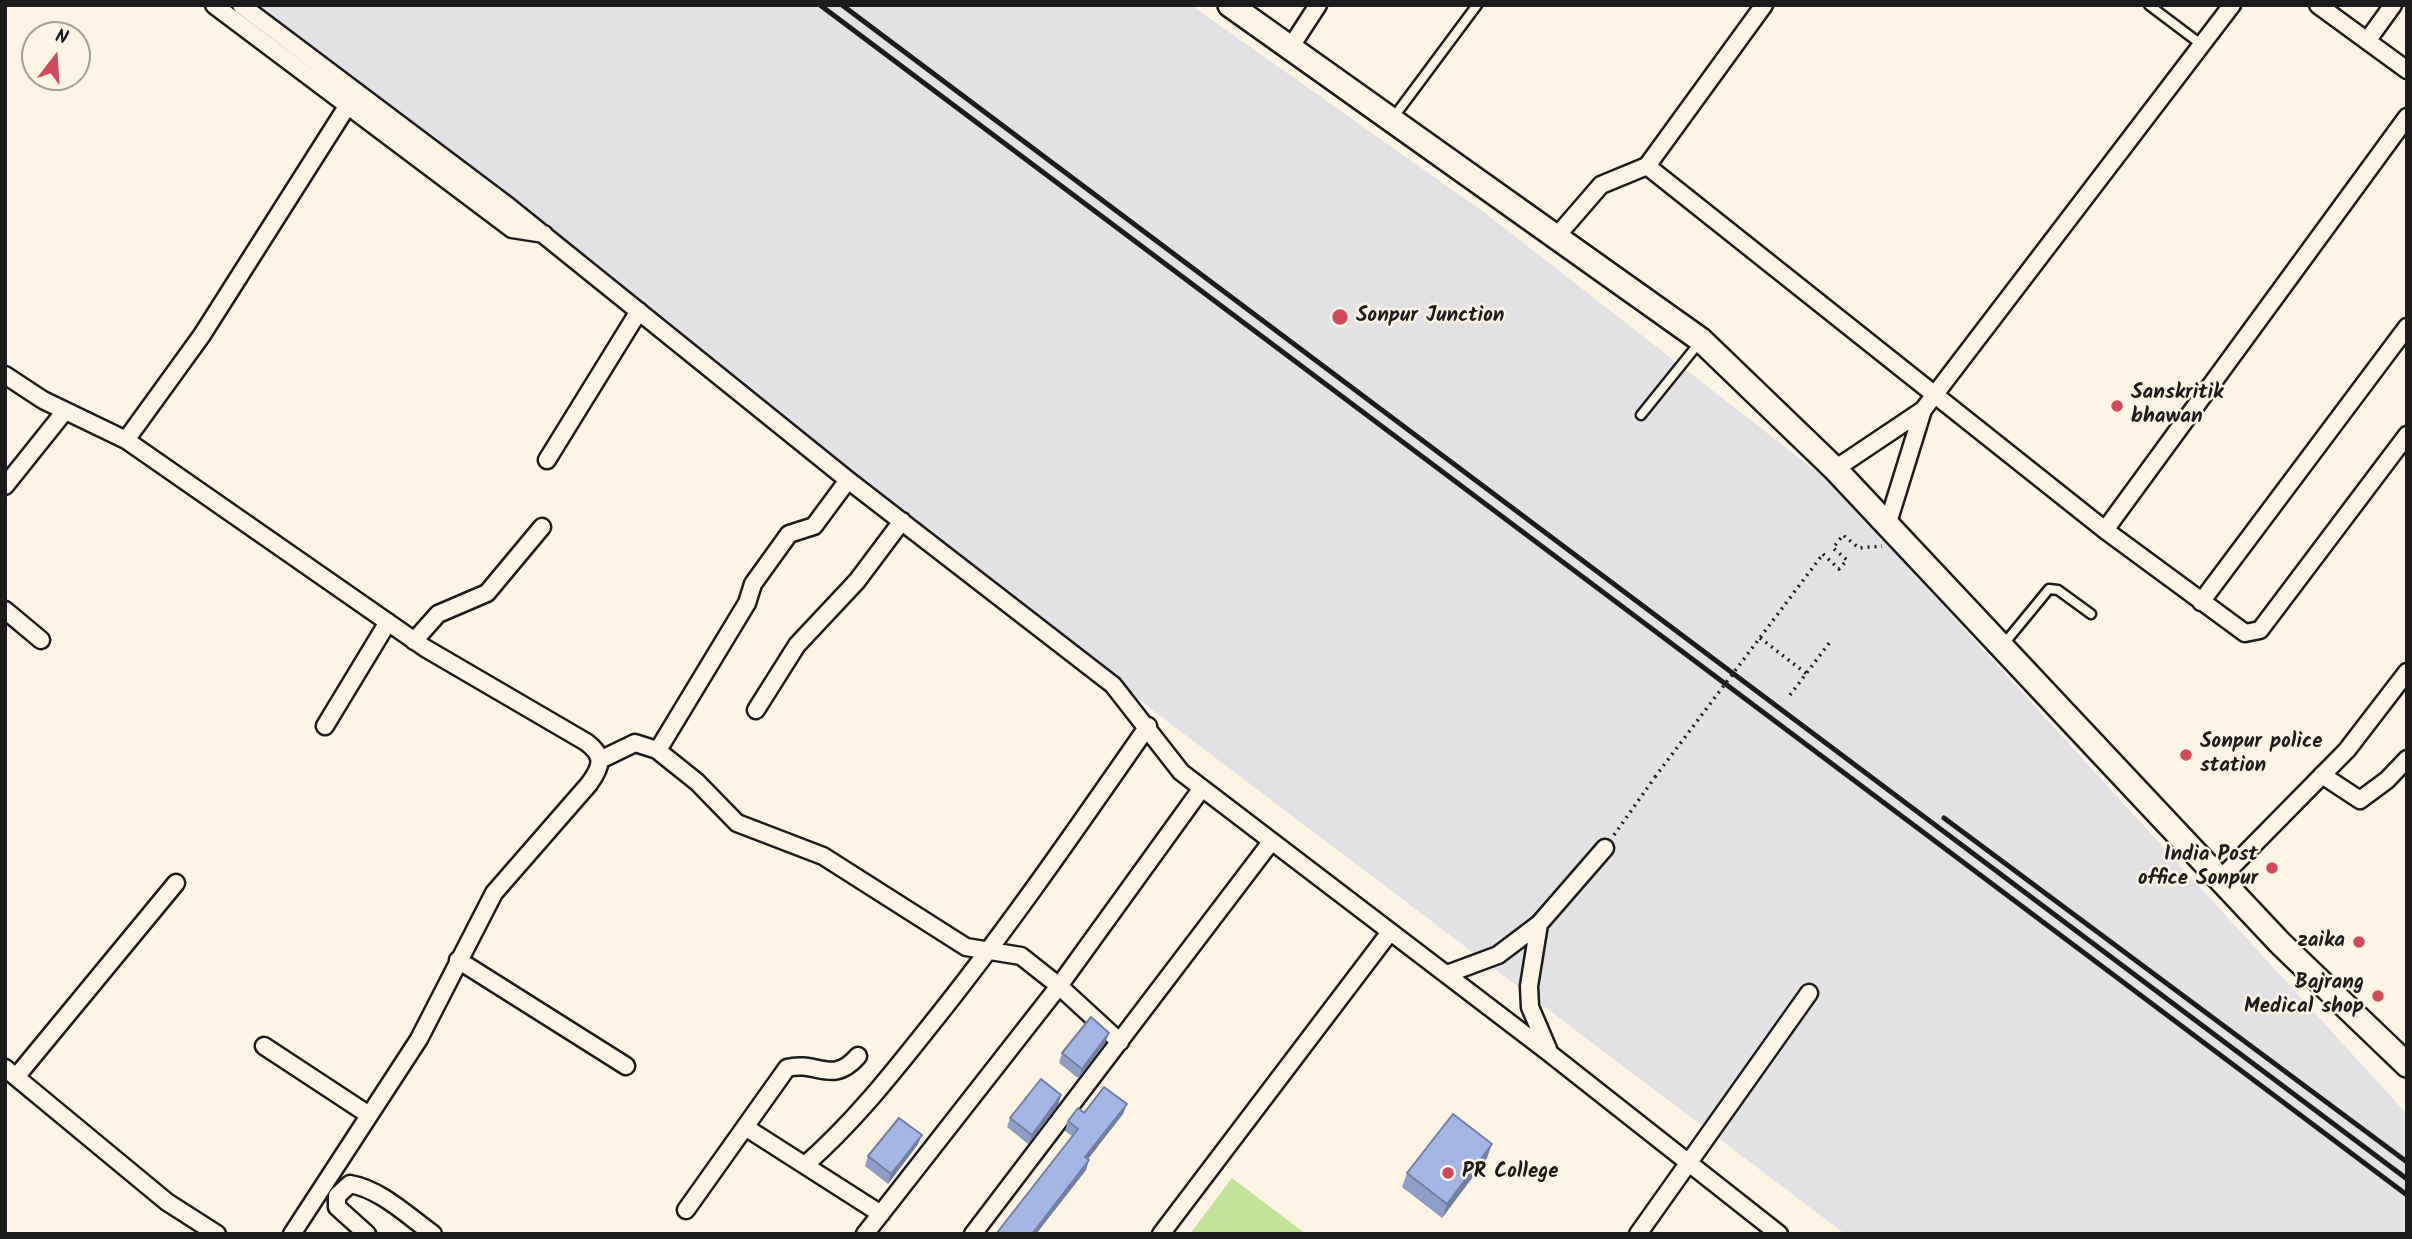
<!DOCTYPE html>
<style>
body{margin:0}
#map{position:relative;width:2412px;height:1239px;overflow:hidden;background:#fcf5e5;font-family:Kalam,sans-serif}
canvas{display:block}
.frame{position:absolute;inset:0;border:7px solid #1c1c1c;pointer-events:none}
.north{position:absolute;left:21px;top:21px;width:70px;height:70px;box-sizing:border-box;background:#fcf5e5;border:2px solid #a29e95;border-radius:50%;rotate:17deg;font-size:19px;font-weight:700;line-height:28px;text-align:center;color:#1c1c1c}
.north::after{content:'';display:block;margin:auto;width:24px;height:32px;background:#d1495b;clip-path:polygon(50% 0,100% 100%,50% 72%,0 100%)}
</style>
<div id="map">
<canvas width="2412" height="1239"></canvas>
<div class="frame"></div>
<div class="north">N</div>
</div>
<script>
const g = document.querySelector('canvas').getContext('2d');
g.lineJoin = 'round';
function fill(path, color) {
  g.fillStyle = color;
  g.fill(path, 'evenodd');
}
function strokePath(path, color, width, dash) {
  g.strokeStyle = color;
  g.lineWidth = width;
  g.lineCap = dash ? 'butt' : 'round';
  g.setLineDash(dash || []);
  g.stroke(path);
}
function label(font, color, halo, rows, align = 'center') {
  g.font = font + ' Kalam,sans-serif';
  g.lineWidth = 5;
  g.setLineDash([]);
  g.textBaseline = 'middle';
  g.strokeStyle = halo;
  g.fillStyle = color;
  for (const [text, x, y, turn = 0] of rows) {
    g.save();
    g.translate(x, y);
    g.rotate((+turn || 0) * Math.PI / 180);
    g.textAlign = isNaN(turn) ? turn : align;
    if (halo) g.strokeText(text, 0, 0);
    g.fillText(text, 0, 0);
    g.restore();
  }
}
fill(new Path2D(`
 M 232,5 L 1191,5 L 1485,213 L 1830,482 L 2407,1114 L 2407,1234 L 1845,1234 L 1147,706 Z`), '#e2e2e5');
fill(new Path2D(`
 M 1232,1178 L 1306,1234 L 1190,1234 Z`), '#c2e29a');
const lane = new Path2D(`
 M 2149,5 L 2202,45
 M 1393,118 L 1477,5
 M 1641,415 L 1699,343
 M 2003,645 L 2049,589 L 2058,590 L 2091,614`);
const street = new Path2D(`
 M 214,5 L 512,229 L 544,234
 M 241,5 L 508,206 L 848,480 L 1113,685 L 1181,772 L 1548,1052 L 1779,1234
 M 2318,5 L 2407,70
 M 2367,41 L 2393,5
 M 1290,48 L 1318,5
 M 1647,166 L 2105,530 L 2245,633 L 2260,630 L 2407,435
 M 1556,237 L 1601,185 L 1647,166 L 1764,5
 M 5,375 L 43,400 L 126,440 L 425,648 L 586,742 C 605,756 602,766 589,784 L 494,893 L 419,1039 L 292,1234
 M 126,440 L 202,335 L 348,105
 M 547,460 L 639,311
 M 1835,469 L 1923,410 L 2232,5
 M 5,486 L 65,411
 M 1887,526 L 1923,410
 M 2105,530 L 2407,117
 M 2201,602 L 2407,327
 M 5,610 L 41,640
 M 414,641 L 438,614 L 487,593 L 542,527
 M 756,710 L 797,645 L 857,581 L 902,521
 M 325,726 L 388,622
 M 658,750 L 747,603 L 753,584 L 789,534 L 814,526 L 848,480
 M 602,759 L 635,743 L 657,750 L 697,782 L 737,823 L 823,856 L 966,947 L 1021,956 L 1059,986 L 1120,1042
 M 2322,775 L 2360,800 L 2387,780 L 2407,759
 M 2220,879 L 2347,750 L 2407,672
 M 458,960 L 626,1066
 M 1447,974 L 1498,955 L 1539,924
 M 264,1046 L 369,1115
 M 1548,1049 L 1530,1007 L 1529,986 L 1539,924 L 1605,848
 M 5,1068 L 167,1202 L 217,1234
 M 16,1077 L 176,883
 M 745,1127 L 881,1214
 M 805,1165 C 852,1124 891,1075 929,1027 C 1007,930 1077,828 1148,726
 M 686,1210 L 787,1068 C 817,1060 832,1086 858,1056
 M 367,1234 L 337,1207 L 337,1196 L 350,1184 C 380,1189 408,1216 433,1234
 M 865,1234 L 1059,986 L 1202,788
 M 973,1234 L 1271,842
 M 1161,1234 L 1390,932
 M 1638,1234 L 1809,993`);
const secondary = new Path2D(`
 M 1230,5 L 1701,340 L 1835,469 L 2280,943 L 2407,1065`);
strokePath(lane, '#1c1c1c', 13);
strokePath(street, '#1c1c1c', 21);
strokePath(secondary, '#1c1c1c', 28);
strokePath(new Path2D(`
 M 1823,554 L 1839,569 L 1847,560 L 1833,548 L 1843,535 L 1859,548 L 1882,546
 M 1760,638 L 1807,674
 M 1790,695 L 1830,642
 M 1614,835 L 1655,777`), '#1c1c1c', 3.5, [2, 5]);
strokePath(lane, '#fcf5e5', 8);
strokePath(street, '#fcf5e5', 16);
strokePath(secondary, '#fcf5e5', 23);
strokePath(new Path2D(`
 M 820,5 L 2407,1195
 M 842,5 L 2407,1179
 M 1944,818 L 2407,1162`), '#1c1c1c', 5);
strokePath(new Path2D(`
 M 1655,777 L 1823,554`), '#1c1c1c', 3.5, [2, 5]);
fill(new Path2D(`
 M 1109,1033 L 1105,1043 L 1078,1078 L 1059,1063 L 1062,1053 Z
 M 1061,1095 L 1058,1105 L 1028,1144 L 1007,1127 L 1010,1118 Z
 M 1084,1113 L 1123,1114 L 1087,1159 L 1086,1170 L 1036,1234 L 996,1234 L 1072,1136 L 1065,1131 L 1068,1121 Z
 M 918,1144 L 888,1184 L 865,1166 L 868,1156 Z
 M 1487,1158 L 1442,1218 L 1402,1187 L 1407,1173 Z`), '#8d9dc5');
fill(new Path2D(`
 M 1109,1033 L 1105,1043 L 1078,1078 L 1082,1069 Z
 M 1061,1095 L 1058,1105 L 1028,1144 L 1032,1135 Z
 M 1127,1104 L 1123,1114 L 1082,1167 L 1085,1157 Z
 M 922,1135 L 918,1144 L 888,1184 L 891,1174 Z
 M 1492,1144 L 1487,1158 L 1442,1218 L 1447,1204 Z
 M 1089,1160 L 1086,1170 L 1036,1234 L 1032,1234 Z`), '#737fa0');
const building = new Path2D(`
 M 1091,1017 L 1109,1033 L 1082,1069 L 1062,1053 Z
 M 1041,1079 L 1061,1095 L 1032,1135 L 1010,1118 Z
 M 1104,1087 L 1127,1104 L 1085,1157 L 1089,1160 L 1032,1234 L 996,1234 L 1078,1129 L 1068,1121 L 1078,1108 L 1084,1113 Z
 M 1453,1114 L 1492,1144 L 1447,1204 L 1407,1173 Z
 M 899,1118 L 922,1135 L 891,1174 L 868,1156 Z`);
fill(building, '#a4b6e5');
strokePath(building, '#737fa0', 2);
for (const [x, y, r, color] of [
 [1340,317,9,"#d1495b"],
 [2117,406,7,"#d1495b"],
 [2186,755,7,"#d1495b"],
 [2272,868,7,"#d1495b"],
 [2359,942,7,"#d1495b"],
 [2378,996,7,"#d1495b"],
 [1448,1173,7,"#d1495b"]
]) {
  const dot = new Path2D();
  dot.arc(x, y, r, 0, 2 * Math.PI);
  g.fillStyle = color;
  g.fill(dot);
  strokePath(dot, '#fcf5e5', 2.5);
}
label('bold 21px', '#1c1c1c', '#fcf5e5', [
 ["Sonpur Junction",1356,317],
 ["Sanskritik",2131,394],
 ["bhawan",2131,418],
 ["Sonpur police",2200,743],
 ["station",2200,767],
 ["India Post",2258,856,"right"],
 ["office Sonpur",2258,880,"right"],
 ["zaika",2345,942,"right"],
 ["Bajrang",2364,984,"right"],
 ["Medical shop",2364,1008,"right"],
 ["PR College",1462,1173]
], 'left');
</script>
